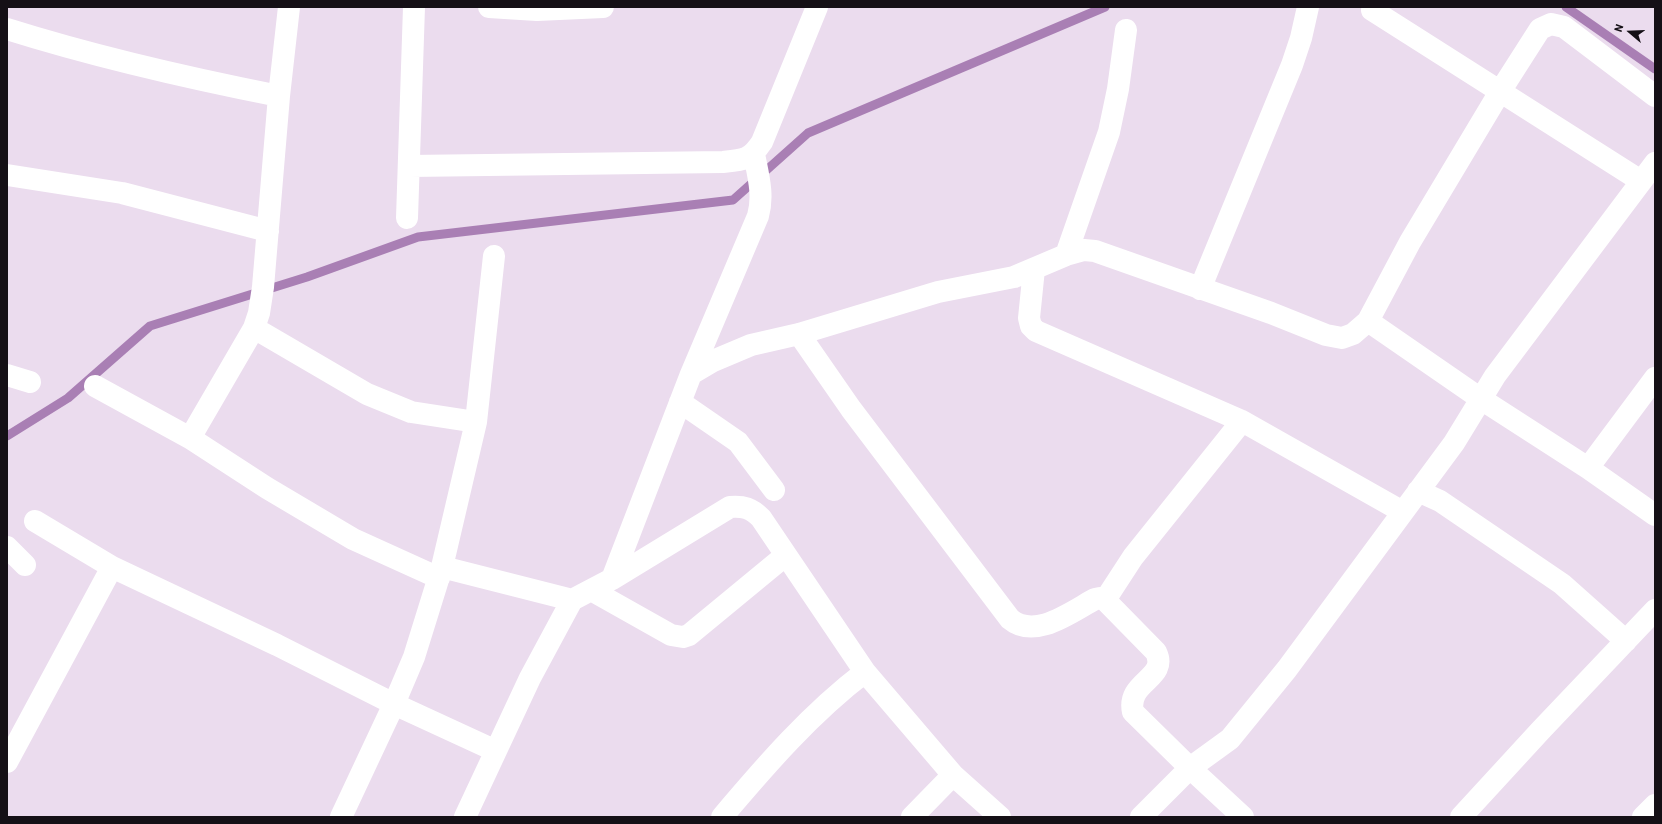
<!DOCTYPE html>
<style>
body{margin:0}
#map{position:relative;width:1662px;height:824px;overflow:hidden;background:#ebdcee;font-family:Barlow,sans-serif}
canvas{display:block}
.frame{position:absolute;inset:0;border:8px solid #151016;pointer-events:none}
.north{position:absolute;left:1610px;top:12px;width:40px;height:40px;-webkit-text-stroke:3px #ebdcee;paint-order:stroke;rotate:289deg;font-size:11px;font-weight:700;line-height:16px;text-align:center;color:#151016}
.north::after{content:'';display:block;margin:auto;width:14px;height:18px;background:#151016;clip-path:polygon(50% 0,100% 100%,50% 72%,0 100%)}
</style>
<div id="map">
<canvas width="1662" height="824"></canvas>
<div class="frame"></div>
<div class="north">N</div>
</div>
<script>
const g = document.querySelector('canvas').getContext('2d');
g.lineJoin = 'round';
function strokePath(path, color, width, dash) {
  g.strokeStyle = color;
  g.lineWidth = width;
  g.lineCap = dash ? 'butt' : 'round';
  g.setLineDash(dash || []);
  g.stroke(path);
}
strokePath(new Path2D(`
 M 1566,7 L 1655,69
 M 7,436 L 68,398 L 150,326 L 307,277 L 418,237 L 733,200 L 808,133 L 1105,7`), '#a97fb4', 9);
strokePath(new Path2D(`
 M 489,7 L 537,10 L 603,7
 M 1372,10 L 1641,181
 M 7,29 C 96,57 188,78 279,96
 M 409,166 L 723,162 C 744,160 750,160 762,142 L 817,7
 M 7,175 L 122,193 L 268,231
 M 407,218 L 414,7
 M 1066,255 L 1109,132 L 1118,89 L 1126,30
 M 1034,269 L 1029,318 L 1031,326 L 1036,331 L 1242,421 L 1403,512
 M 1200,289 L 1292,65 L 1301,38 L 1308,7
 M 1368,321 L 1481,399 L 1588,468 L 1655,515
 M 254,328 L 367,394 L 411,412 L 476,422
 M 799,334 L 851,409 L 1010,619 C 1035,640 1071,612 1095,599 L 1100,598 L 1105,600 L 1156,652 C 1169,679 1126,681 1133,712 L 1190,768 L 1230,739 L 1287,669 L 1454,443 L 1495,376 L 1655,163
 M 691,374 L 713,361 L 751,345 L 799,334 L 938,292 L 1014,277 L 1066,255 L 1084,250 L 1095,251 L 1271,313 L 1326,335 L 1342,338 L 1353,334 L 1368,321 L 1410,242 L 1501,90 L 1540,29 L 1551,24 L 1564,27 L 1655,96
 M 7,375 L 30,382
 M 95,386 L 190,438 L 267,488 L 353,539 L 439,578
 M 680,402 L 738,442 L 774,490
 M 190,438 L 254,328 L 259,313 L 263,287 L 279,96 L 289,7
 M 1588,468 L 1655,378
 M 1418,491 L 1440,501 L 1562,584 L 1626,641
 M 35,521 L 112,567 L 277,645 L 394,704 L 496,751
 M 7,547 L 25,565
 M 442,567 L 572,600 L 612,579 L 730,507 C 744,506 751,508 761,518 L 865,672 L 953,775 L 912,817
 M 612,579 L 691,374 L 758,216 C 764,195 758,175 754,154
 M 591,590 L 671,635 L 683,637 L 689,635 L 786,555
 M 1105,600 L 1133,557 L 1242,421
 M 7,762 L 112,567
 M 953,775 L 1000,817
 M 341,817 L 394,704 L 414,657 L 442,567 L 476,422 L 494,256
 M 465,817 L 530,678 L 572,600
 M 722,817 C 766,765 811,713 865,672
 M 1141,817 L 1190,768 L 1243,817
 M 1461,817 L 1541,730 L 1655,610
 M 1643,817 L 1655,805`), '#fff', 22);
</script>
